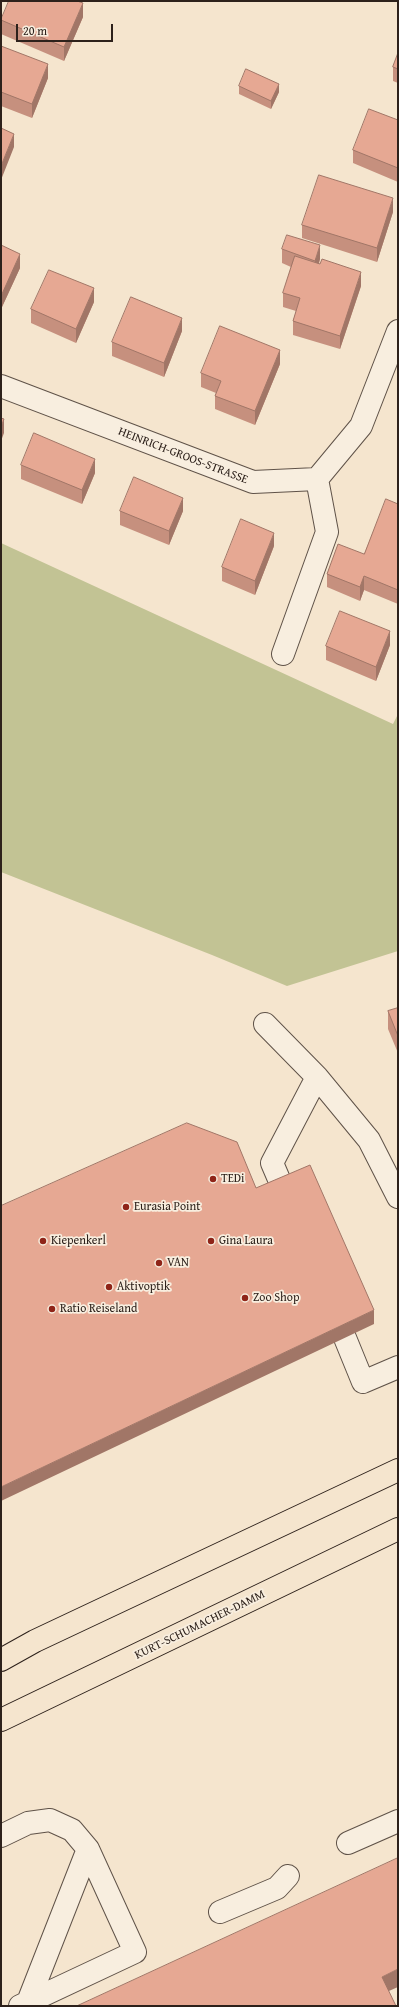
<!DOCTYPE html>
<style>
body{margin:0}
#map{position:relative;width:399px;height:2007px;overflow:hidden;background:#f5e5ce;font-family:"Gentium Book Plus",serif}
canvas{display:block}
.frame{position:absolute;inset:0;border:2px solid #2d211b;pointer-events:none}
.scale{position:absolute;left:16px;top:24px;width:97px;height:18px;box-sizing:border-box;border:2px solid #2d211b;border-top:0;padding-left:5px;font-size:12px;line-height:14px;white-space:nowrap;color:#2d211b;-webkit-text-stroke:3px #f8eedf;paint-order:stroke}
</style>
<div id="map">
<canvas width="399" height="2007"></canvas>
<div class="frame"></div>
<div class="scale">20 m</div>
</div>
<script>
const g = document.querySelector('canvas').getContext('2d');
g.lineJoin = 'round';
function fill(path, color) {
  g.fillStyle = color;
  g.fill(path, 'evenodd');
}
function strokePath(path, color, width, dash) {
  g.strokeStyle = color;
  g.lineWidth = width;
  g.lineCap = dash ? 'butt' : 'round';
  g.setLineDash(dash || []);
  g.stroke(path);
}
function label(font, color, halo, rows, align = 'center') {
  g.font = font + ' "Gentium Book Plus",serif';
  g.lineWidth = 3.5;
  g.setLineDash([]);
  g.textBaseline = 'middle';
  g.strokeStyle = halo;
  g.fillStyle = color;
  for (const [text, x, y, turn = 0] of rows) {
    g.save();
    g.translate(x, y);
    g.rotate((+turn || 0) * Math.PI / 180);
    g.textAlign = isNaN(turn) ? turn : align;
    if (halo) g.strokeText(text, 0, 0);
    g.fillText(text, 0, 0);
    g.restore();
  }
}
fill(new Path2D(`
 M 1,543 L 393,724 L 398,714 L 398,951 L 287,986 L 212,955 L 1,872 Z`), '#c2c394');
const minor = new Path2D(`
 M 1,386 L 253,482 L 317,479 L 361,426 L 398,331
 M 283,654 L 327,532 L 317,479
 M 265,1024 L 317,1077 L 369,1140 L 398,1197
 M 290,1205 L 272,1163 L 317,1077
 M 334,1311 L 363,1382 L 398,1367
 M 1,1836 L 28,1823 L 50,1820 L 72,1830 L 88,1849 L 135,1952 L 20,2006
 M 348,1843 L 398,1821
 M 220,1912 L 277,1888 L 288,1876
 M 28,2002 L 88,1849`);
const major = new Path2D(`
 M 1,1660 L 35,1641 L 398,1470
 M 1,1720 L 398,1529`);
strokePath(minor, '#5f5248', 24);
strokePath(major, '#2d211b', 24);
strokePath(minor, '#f8eedf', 22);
strokePath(major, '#f5e5ce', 22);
fill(new Path2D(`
 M 83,17 L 64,61 L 1,34 L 1,20 Z
 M 1,46 L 48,78 L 32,118 L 1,106 Z
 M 398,53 L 398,83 L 393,81 L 393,67 Z
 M 239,86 L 279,92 L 271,109 L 239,94 Z
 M 398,120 L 398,182 L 353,163 L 353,150 Z
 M 393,212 L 377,262 L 302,238 L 302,225 Z
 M 1,245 L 20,268 L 2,307 L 1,307 Z
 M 282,249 L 320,259 L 319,264 L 361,286 L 340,349 L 293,335 L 293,321 L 296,311 L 283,307 L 283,293 L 291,267 L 282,263 Z
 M 94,302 L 76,343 L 31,323 L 31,309 Z
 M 182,331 L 164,377 L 112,356 L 112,342 Z
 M 280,364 L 255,425 L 215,409 L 215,396 L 216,393 L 201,387 L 201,373 Z
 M 21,465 L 95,473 L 82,504 L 21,479 Z
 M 398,504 L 398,604 L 364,590 L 360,601 L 327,587 L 327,574 L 364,554 Z
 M 120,511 L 183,511 L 169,545 L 120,525 Z
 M 274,546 L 255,595 L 222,581 L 222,567 Z
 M 390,645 L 376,681 L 326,660 L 326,646 Z
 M 398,1008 L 398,1053 L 388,1029 L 388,1011 Z`), '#c6907e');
fill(new Path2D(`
 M 83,3 L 83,17 L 64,61 L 64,47 Z
 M 48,64 L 48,78 L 32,118 L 32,104 Z
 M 279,84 L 279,92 L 271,109 L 271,101 Z
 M 14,134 L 14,147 L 1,180 L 1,166 Z
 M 393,198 L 393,212 L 377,262 L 377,248 Z
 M 320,245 L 320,259 L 315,274 L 315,261 Z
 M 20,254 L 20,268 L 2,307 L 2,294 Z
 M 361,272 L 361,286 L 340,349 L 340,336 Z
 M 94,288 L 94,302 L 76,343 L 76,329 Z
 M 182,318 L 182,331 L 164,377 L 164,363 Z
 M 280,350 L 280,364 L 255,425 L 255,411 Z
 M 4,419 L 4,433 L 1,441 L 1,427 Z
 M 95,459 L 95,473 L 82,504 L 82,490 Z
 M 183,498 L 183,511 L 169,545 L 169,531 Z
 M 274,533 L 274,546 L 255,595 L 255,581 Z
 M 364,576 L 364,590 L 360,601 L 360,587 Z
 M 390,631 L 390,645 L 376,681 L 376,667 Z
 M 374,1310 L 374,1324 L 1,1501 L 1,1487 Z
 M 398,1969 L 398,1987 L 382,1994 L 382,1977 Z`), '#a17667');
const building = new Path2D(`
 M 9,1 L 77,1 L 83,3 L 64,47 L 1,20 Z
 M 1,46 L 48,64 L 32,104 L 1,92 Z
 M 398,53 L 398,69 L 393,67 Z
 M 246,69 L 279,84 L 271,101 L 239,86 Z
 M 369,109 L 398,120 L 398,168 L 353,150 Z
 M 1,128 L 14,134 L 1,166 Z
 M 319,175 L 393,198 L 377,248 L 302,225 Z
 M 287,235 L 320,245 L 315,261 L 282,249 Z
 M 1,245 L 20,254 L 2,294 L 1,293 Z
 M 295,256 L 320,264 L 322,259 L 361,272 L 340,336 L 293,321 L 300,298 L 283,293 Z
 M 49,270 L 94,288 L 76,329 L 31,309 Z
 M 131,297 L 182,318 L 164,363 L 112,342 Z
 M 220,326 L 280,350 L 255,411 L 215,396 L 221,381 L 201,373 Z
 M 1,418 L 4,419 L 1,427 Z
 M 34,433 L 95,459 L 82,490 L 21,465 Z
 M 134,477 L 183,498 L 169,531 L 120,511 Z
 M 386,499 L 398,504 L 398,590 L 364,576 L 360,587 L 327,574 L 338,544 L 364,554 Z
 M 241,519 L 274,533 L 255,581 L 222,567 Z
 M 340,611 L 390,631 L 376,667 L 326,646 Z
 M 398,1008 L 398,1036 L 388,1011 Z
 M 187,1123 L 237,1142 L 256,1188 L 310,1165 L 374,1310 L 1,1487 L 1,1206 Z
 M 398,1858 L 398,1969 L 382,1977 L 396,2006 L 77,2006 Z`);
fill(building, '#e6a893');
strokePath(building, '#a17667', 1);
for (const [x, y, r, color] of [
 [213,1179,4,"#8f2418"],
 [126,1207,4,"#8f2418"],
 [43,1241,4,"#8f2418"],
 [211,1241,4,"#8f2418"],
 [159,1263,4,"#8f2418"],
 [109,1287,4,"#8f2418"],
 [245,1298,4,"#8f2418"],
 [52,1309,4,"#8f2418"]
]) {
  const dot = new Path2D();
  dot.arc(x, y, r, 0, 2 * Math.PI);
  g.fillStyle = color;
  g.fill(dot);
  strokePath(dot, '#f8eedf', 1.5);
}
label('12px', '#2d211b', '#f8eedf', [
 ["HEINRICH-GROOS-STRASSE",183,456,21],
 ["KURT-SCHUMACHER-DAMM",200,1625,-26]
]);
label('12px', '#2d211b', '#f8eedf', [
 ["TEDi",221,1179],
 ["Eurasia Point",134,1207],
 ["Kiepenkerl",51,1241],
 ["Gina Laura",219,1241],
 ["VAN",167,1263],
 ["Aktivoptik",117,1287],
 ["Zoo Shop",253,1298],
 ["Ratio Reiseland",60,1309]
], 'left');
</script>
